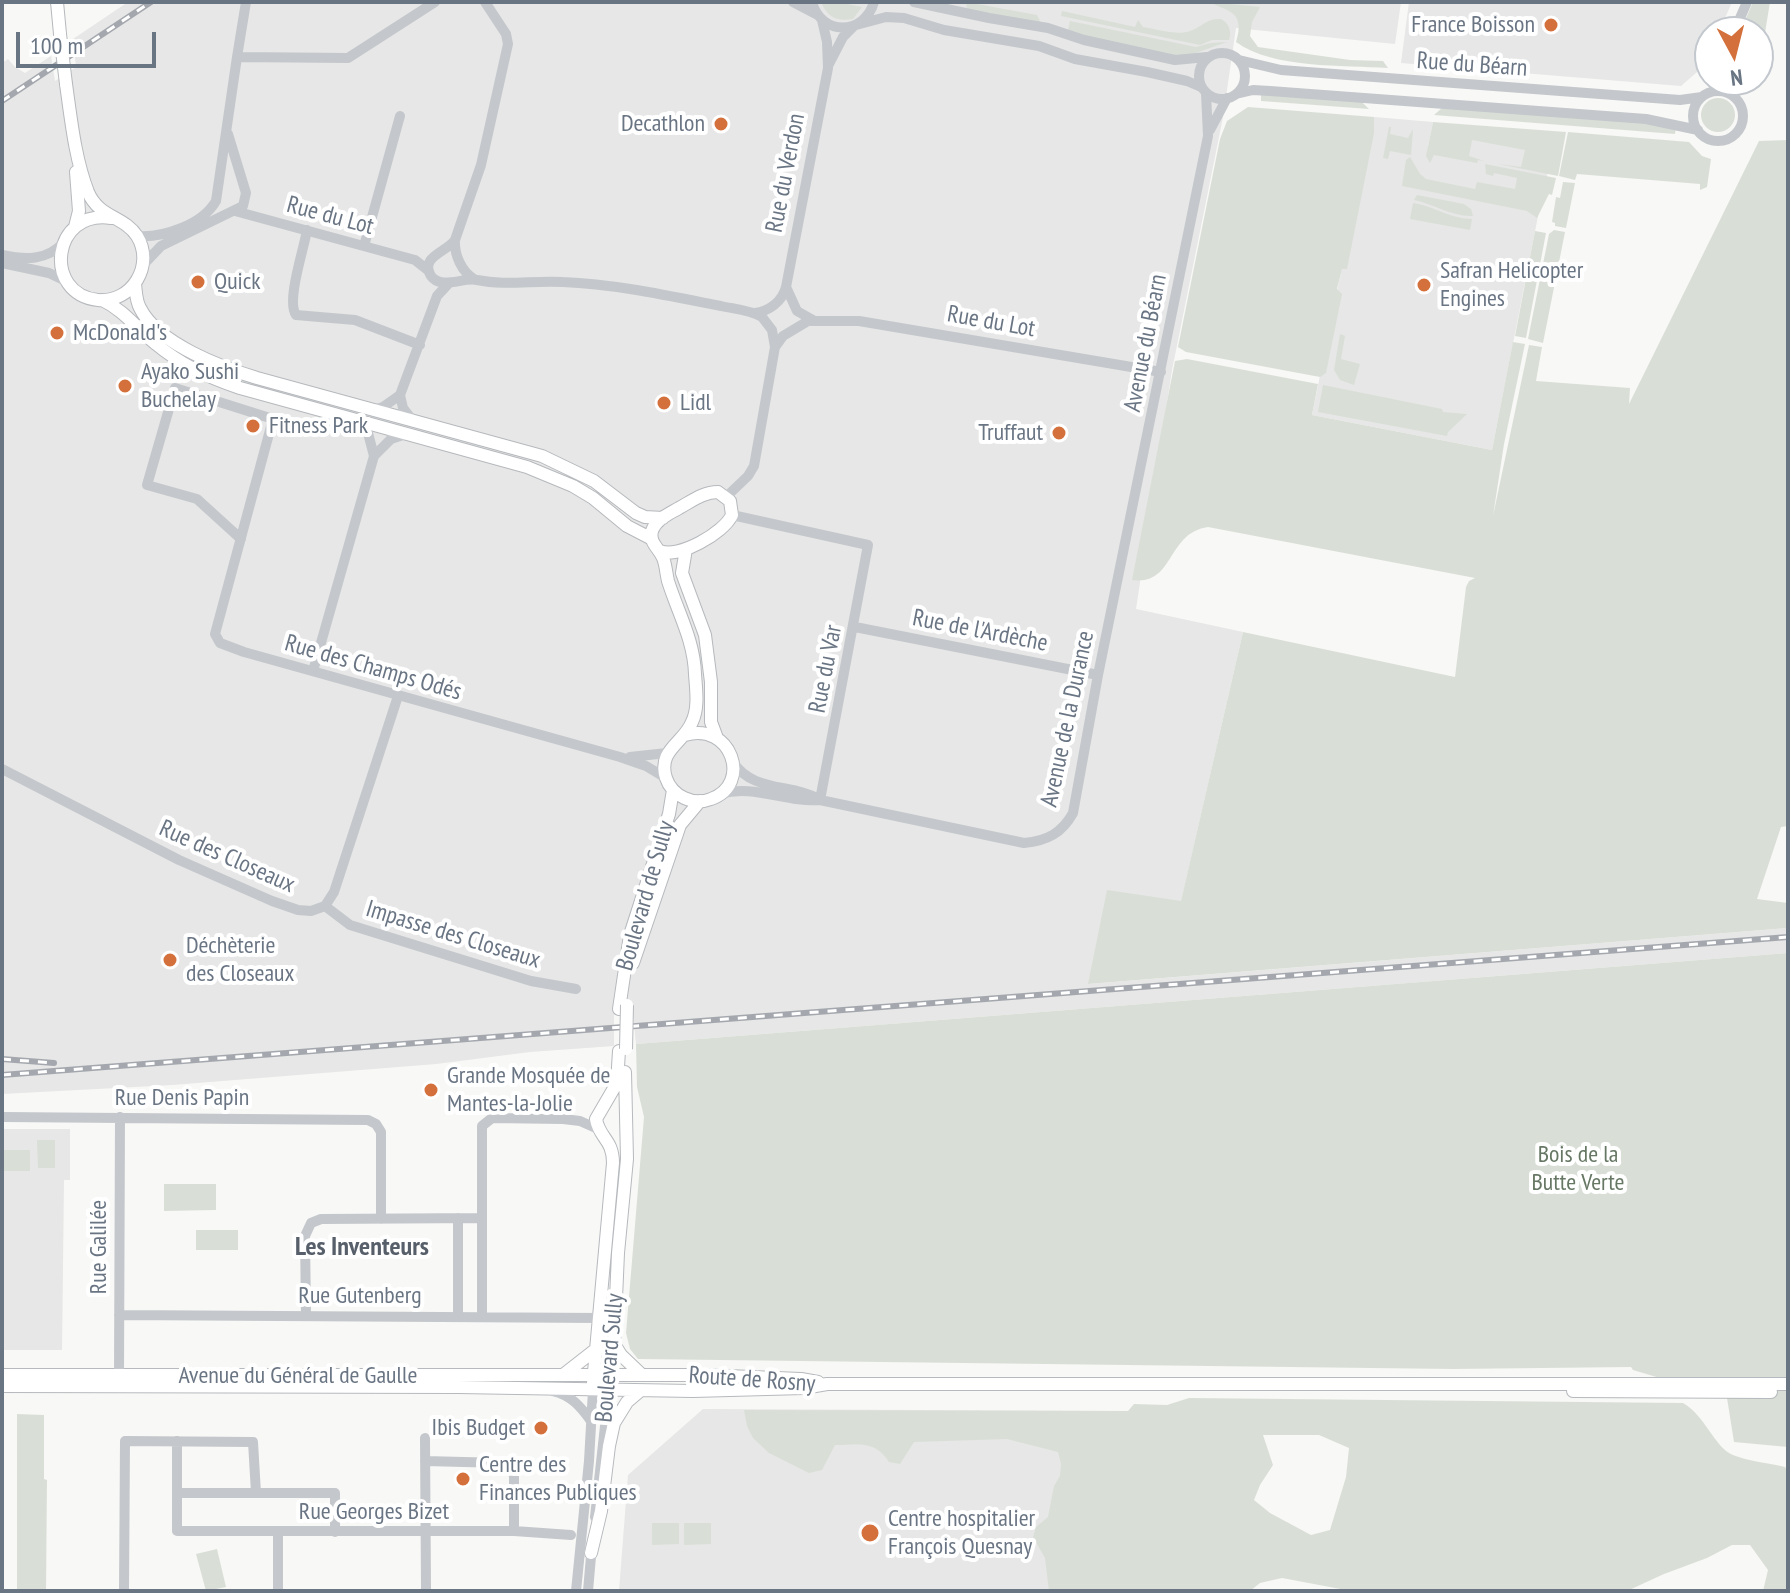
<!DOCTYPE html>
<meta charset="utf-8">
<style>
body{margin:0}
#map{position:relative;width:1790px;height:1593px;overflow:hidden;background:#f8f8f6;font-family:"PT Sans Narrow",sans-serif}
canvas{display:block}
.frame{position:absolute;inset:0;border:4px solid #6a7584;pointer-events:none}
.north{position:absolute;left:1694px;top:16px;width:80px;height:80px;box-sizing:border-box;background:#fff;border:2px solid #c3c8ce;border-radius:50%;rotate:173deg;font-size:22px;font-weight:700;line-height:32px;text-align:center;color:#6a7584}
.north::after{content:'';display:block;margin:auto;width:28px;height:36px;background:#d3703b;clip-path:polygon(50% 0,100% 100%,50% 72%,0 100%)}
.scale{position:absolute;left:16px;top:32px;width:140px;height:36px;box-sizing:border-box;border:4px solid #6a7584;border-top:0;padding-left:10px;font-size:24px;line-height:28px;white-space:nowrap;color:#6a7584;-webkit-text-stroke:6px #fff;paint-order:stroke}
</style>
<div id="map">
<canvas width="1790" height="1593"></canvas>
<div class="frame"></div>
<div class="north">N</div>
<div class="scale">100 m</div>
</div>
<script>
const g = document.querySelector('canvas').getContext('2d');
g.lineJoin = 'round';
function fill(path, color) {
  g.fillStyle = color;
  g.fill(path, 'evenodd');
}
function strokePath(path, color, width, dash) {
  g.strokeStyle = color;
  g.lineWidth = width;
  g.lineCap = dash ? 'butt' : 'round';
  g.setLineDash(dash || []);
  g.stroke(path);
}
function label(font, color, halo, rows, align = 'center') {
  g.font = font + ' "PT Sans Narrow",sans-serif';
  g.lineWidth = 8;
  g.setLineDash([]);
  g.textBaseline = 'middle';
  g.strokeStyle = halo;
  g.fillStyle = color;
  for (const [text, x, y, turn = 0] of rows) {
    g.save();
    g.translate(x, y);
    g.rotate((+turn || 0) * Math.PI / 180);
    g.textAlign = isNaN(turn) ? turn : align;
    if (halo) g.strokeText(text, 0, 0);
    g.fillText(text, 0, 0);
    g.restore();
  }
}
fill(new Path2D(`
 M 128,2 L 1401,2 L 1395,44 L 1236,28 L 1223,117 L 1172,370 L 1136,609 L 1243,632 L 1181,902 L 1089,984 L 1788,928 L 1788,953 L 636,1044 L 633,1015 L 614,1015 L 614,1046 L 530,1052 L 436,1064 L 172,1085 L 2,1094 L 2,63 L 8,59 L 15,67 L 25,73 L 51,56 L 55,81 L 76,67 L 73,39 Z
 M 1409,2 L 1732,2 L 1719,32 L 1710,32 L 1710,54 L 1705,65 L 1681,86 L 1401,63 Z
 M 1374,117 L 1433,122 L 1428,146 L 1475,126 L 1557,132 L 1539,211 L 1492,450 L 1312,415 L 1369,134 L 1373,135 Z
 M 2,1129 L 70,1129 L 70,1180 L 64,1180 L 62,1350 L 2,1350 Z
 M 703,1409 L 1129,1411 L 1111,1591 L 619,1591 L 628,1475 Z`), '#e6e7e6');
fill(new Path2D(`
 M 821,2 L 837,2 L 862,7 L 853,19 C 837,22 827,17 821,2 Z
 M 966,2 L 1037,15 L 1041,23 L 967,10 Z
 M 1209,2 L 1260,7 L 1252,22 L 1250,36 L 1258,47 L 1350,60 L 1383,61 L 1388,68 C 1343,65 1273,69 1236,42 C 1246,11 1227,11 1209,2 Z
 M 1753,2 L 1770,2 L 1758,76 L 1758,32 L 1740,32 Z
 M 1062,11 L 1135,27 L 1138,20 L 1143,27 C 1157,29 1177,36 1190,31 C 1202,27 1207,18 1221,19 C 1229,23 1232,31 1229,40 L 1212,40 L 1200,45 L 1061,16 Z
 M 1070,21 L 1196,47 L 1211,43 L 1227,42 L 1184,57 L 1094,39 L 1068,30 Z
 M 1261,94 L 1362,102 L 1369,109 L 1261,101 Z
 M1701 115a17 17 0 1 1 34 0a17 17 0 1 1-34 0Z
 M 1248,107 L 1374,117 L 1374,133 L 1347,269 L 1342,269 L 1337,289 L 1342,294 L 1326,373 L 1320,377 L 1186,352 L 1178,347 L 1220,139 L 1227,121 Z
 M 1443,107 L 1653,123 L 1676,127 L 1675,134 L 1434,115 Z
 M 1433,122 L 1566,132 L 1558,176 L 1498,164 L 1521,167 L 1525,150 L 1472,140 L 1469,156 L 1484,161 L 1478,160 L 1477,163 L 1434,155 L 1430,163 L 1426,156 Z
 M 1389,127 L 1391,127 L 1390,134 L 1408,138 L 1413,129 L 1411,155 L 1390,151 L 1388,159 L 1383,158 Z
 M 1568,132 L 1689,142 L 1702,156 L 1711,159 L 1707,187 L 1700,190 L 1700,184 L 1577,174 L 1575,180 L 1559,176 Z
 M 1788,140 L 1788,826 L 1781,827 L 1757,899 L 1788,903 L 1788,928 L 1088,984 L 1107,890 L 1181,901 L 1243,632 L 1455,677 L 1466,587 L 1469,581 L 1475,578 L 1208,527 C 1166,533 1175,586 1132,580 L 1175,361 L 1187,359 L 1318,384 L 1312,415 L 1492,450 L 1513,342 L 1525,344 L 1504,444 L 1493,516 L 1529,345 L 1542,347 L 1536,381 L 1630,388 L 1629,404 L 1759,141 Z
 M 1410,157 L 1420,174 L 1426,179 L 1475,189 L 1477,182 L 1515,189 L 1517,178 L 1494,173 L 1493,176 L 1486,174 L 1485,164 L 1556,178 L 1552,195 L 1549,194 L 1537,218 L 1527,211 L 1402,186 L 1406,160 Z
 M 1563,182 L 1575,183 L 1566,228 L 1555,226 L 1555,223 L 1552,222 L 1556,197 L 1560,198 Z
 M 1417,195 L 1464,204 L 1471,209 L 1473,216 C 1452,217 1434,204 1414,200 Z
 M 1413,203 C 1434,206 1451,219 1472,219 L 1470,230 L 1410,219 Z
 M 1554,230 L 1565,232 L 1543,343 L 1528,339 L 1549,234 Z
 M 1535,231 L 1546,233 L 1526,338 L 1515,336 Z
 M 1340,334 L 1345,336 L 1341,359 L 1360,364 L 1354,385 L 1340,380 L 1334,370 Z
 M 1323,385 L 1442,409 L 1443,412 L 1467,414 L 1448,432 L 1447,436 L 1318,412 Z
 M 1788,953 L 1788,1447 L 1734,1442 L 1727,1398 L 1633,1370 L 1631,1367 L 1453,1369 L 638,1359 L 630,1349 L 626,1333 L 644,1117 L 637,1087 L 636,1044 Z
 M 37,1140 L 55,1140 L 55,1168 L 38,1168 Z
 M 2,1150 L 30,1150 L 30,1171 L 2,1171 Z
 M 164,1184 L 216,1184 L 216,1210 L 164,1211 Z
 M 196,1230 L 238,1230 L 238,1250 L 196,1250 Z
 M 1189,1398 L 1683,1403 C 1703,1415 1709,1435 1725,1450 C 1735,1460 1770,1463 1785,1467 L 1788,1472 L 1788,1591 L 1763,1591 L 1768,1570 L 1750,1545 L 1732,1545 L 1707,1558 L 1664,1574 L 1627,1591 L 1351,1591 L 1282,1578 L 1260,1583 L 1250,1591 L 1049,1591 L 1045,1558 L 1033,1537 L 1036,1527 L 1048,1517 L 1054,1486 L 1060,1476 L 1061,1464 L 1058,1452 L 1007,1439 L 914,1442 L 900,1464 L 889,1462 C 875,1440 859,1445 835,1445 L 822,1470 L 809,1473 L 769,1453 L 753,1438 L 747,1426 L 744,1410 L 1128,1411 L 1134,1404 L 1167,1405 ZM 1263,1435 L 1319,1435 L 1349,1448 L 1346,1477 L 1330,1530 L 1311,1535 L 1270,1513 L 1254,1500 L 1260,1485 L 1273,1465 Z
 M 17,1414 L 44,1415 L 44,1479 L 47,1480 L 46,1591 L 17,1591 Z
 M 652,1523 L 679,1523 L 679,1544 L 652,1545 Z
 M 684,1523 L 711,1523 L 711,1544 L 684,1545 Z
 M 217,1549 L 226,1587 L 206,1591 L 196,1554 Z`), '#d9dfd7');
const major = new Path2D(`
 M 57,2 L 60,34
 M 66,84 C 71,119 75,159 88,192 C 99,218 124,216 137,236 C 155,265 132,303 98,300 C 42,294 52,209 111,218
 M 75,227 L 79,211 L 76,172
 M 135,284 C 136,292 136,301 140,308 C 158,344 221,367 257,378 L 542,456 L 594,481 L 636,513 L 645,517 L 663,518
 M 102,300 C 124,310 137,329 156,344 C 181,365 209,378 240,388 L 527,467 L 573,486 L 593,498 L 627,526 L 652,539
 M 686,549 L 682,573 L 705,635 L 711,682 L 711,722 L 717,738
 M 660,551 C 678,559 724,533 732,515 L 730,501 L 718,492 C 703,492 692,501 679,508 C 669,514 656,519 652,531 C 649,543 659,548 663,558 C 666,565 666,573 668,581 C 678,613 694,640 695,674 C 696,689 699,708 692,722 C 684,743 657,750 666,778 C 672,796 693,806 711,799 C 753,784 731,721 685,735
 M 633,963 L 680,825 L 700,801
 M 619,1009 L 630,935 L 669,814 L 673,790
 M 625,1072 L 627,1159 L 618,1253 L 614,1344 L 621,1355 L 642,1375
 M 2,1375 L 703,1375 L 801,1379 L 818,1382
 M 563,1375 L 595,1350
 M 593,1383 L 613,1163 C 613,1139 599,1138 596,1119 L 617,1083 L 619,1051
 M 2,1386 L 458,1387 L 693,1391 L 804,1388 L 827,1384 L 1788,1384
 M 1573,1391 L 1771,1392
 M 591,1553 L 601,1511 L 609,1446 L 614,1423 L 627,1402 L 640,1391`);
strokePath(major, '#b6b9bd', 14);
strokePath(new Path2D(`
 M 485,2 L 506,34 L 508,44 L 481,165 L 455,240 C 447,252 419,257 431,276 C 441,290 463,277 477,280 C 506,286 534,280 563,282 C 615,284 670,296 721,306 C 734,309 750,310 762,317 L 772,330 L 775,347 L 754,466 L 748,476 L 726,497
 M 793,2 L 816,14
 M 812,2 C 821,36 864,36 874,2
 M 914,2 L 989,18 L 1048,28 L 1084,40 L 1175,60 L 1207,57
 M 856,25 L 886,17 L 904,18 L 944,30 L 1039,46 L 1075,59 L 1147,72 L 1187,81 L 1201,87
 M 1734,32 L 1747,2
 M1199 76a23 23 0 1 1 46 0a23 23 0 1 1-46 0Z
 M 237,57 L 246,2
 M 1239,60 L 1281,70 L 1680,100 L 1702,97
 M 828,66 L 843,37 L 853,27
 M1693 116a25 25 0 1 1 50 0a25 25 0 1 1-50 0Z
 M 1236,94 L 1253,90 L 1270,91 L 1646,119 L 1698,130
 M 1210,130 L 1227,98
 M 235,211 L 415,260 L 429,271
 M 307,230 C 304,249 286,301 296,315 L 355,320 L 420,345
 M 137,236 C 163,238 202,225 216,201 L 237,57 L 348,58 L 435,2
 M 455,240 C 454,255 462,272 474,279
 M 364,246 L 400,116
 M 2,255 C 25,260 47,261 64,242
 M 2,263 L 49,273 L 68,282
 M 143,265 L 161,246 L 243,206 L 246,193 L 228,134
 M 787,289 L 797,311 L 813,320
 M 755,313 C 769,311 782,302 786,287 L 828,68 L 827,42 L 822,20
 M 775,347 L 783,336 L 808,321 L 859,321 L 1161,372
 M 400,395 L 403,408 L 413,421
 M 373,410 L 383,407 L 400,395 L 437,296 L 449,283
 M 360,421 L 368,433 L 374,456 L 391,439 L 406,434
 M 732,515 L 868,545 L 820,800
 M 241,539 L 197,499 L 147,485 L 175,388 L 273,419 L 215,634 L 220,643 L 244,652 L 620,757 L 646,766 L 666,778
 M 855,627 L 1098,675
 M 313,671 L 374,456
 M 630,757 L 667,753
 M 733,762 C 753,793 793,783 820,800
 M 2,769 L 179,860 L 272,901 L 298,910 L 311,911 L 325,906 L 334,892 L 398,696
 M 720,794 C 754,784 786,803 820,800 L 1024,843 C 1047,841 1062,833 1073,813 L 1098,675 L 1208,136 L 1206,93
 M 325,906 L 350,925 L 531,981 L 576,989
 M 2,1117 L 368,1120 L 376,1124 L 381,1132 L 381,1219
 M 458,1218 L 458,1316
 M 119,1315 L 601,1318
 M 306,1315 L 305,1236 L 311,1223 L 321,1219 L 482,1218
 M 482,1316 L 482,1126 L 492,1118 L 563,1119 L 580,1121 L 598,1129
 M 119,1376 L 120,1117
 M 553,1391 C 571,1395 581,1407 591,1421
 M 425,1438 L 426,1591
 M 177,1441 L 177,1531 L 514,1531 L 571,1535
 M 425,1461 L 503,1463 L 512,1467 L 514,1477 L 514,1531
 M 177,1493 L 335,1493 L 335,1532
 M 595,1517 L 614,1344
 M 124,1591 L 125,1441 L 253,1442 L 256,1493
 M 278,1591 L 278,1532
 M 576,1591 L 589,1461 L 593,1390
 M 588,1591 L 592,1545`), '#c4c7cb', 10);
strokePath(major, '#fff', 12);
const rail = new Path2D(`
 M 2,101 L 151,2
 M 2,1059 L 54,1063
 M 2,1075 L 1788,937`);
strokePath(rail, '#a4a8ae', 6);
strokePath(rail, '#fff', 3, [9]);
const majorBridge = new Path2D(`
 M 60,34 L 66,84
 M 626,1049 L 627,1005`);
strokePath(majorBridge, '#b6b9bd', 14, []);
strokePath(majorBridge, '#fff', 12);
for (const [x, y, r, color] of [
 [1551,25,8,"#d3703b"],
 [721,124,8,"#d3703b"],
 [198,282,8,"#d3703b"],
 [1424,285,8,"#d3703b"],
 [57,333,8,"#d3703b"],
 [125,386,8,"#d3703b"],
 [664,403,8,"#d3703b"],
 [253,426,8,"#d3703b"],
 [1059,433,8,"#d3703b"],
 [170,960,8,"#d3703b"],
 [431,1090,8,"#d3703b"],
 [541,1428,8,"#d3703b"],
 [463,1479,8,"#d3703b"],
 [870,1533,10,"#d3703b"]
]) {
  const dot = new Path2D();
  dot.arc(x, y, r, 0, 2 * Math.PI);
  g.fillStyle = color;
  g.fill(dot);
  strokePath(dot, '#fff', 3);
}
label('24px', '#6a7584', '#fff', [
 ["France Boisson",1535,25,"right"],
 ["Decathlon",705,124,"right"],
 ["Safran Helicopter",1440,271],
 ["Engines",1440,299],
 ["Quick",214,282],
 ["McDonald's",73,333],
 ["Ayako Sushi",141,372],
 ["Buchelay",141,400],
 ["Lidl",680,403],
 ["Fitness Park",269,426],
 ["Truffaut",1043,433,"right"],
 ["Déchèterie",186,946],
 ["des Closeaux",186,974],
 ["Grande Mosquée de",447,1076],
 ["Mantes-la-Jolie",447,1104],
 ["Ibis Budget",525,1428,"right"],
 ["Centre des",479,1465],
 ["Finances Publiques",479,1493],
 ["Centre hospitalier",888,1519],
 ["François Quesnay",888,1547]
], 'left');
label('24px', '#6a7584', '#fff', [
 ["Rue du Béarn",1472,65,4],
 ["Rue du Verdon",786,173,-79],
 ["Rue du Lot",330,216,15],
 ["Rue du Lot",991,322,10],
 ["Avenue du Béarn",1146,343,-79],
 ["Rue de l'Ardèche",980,631,11],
 ["Rue des Champs Odés",373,668,16],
 ["Rue du Var",826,669,-79],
 ["Avenue de la Durance",1068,719,-78],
 ["Rue des Closeaux",227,857,24],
 ["Boulevard de Sully",646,896,-74],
 ["Impasse des Closeaux",453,935,17],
 ["Rue Denis Papin",182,1098],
 ["Rue Galilée",99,1247,-90],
 ["Rue Gutenberg",360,1296],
 ["Boulevard Sully",610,1358,-85],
 ["Avenue du Général de Gaulle",298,1376],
 ["Route de Rosny",752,1380,4],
 ["Rue Georges Bizet",374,1512]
]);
label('24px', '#667764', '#fff', [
 ["Bois de la",1578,1155],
 ["Butte Verte",1578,1183]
]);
label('bold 26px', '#575f6a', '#fff', [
 ["Les Inventeurs",362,1248]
]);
</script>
